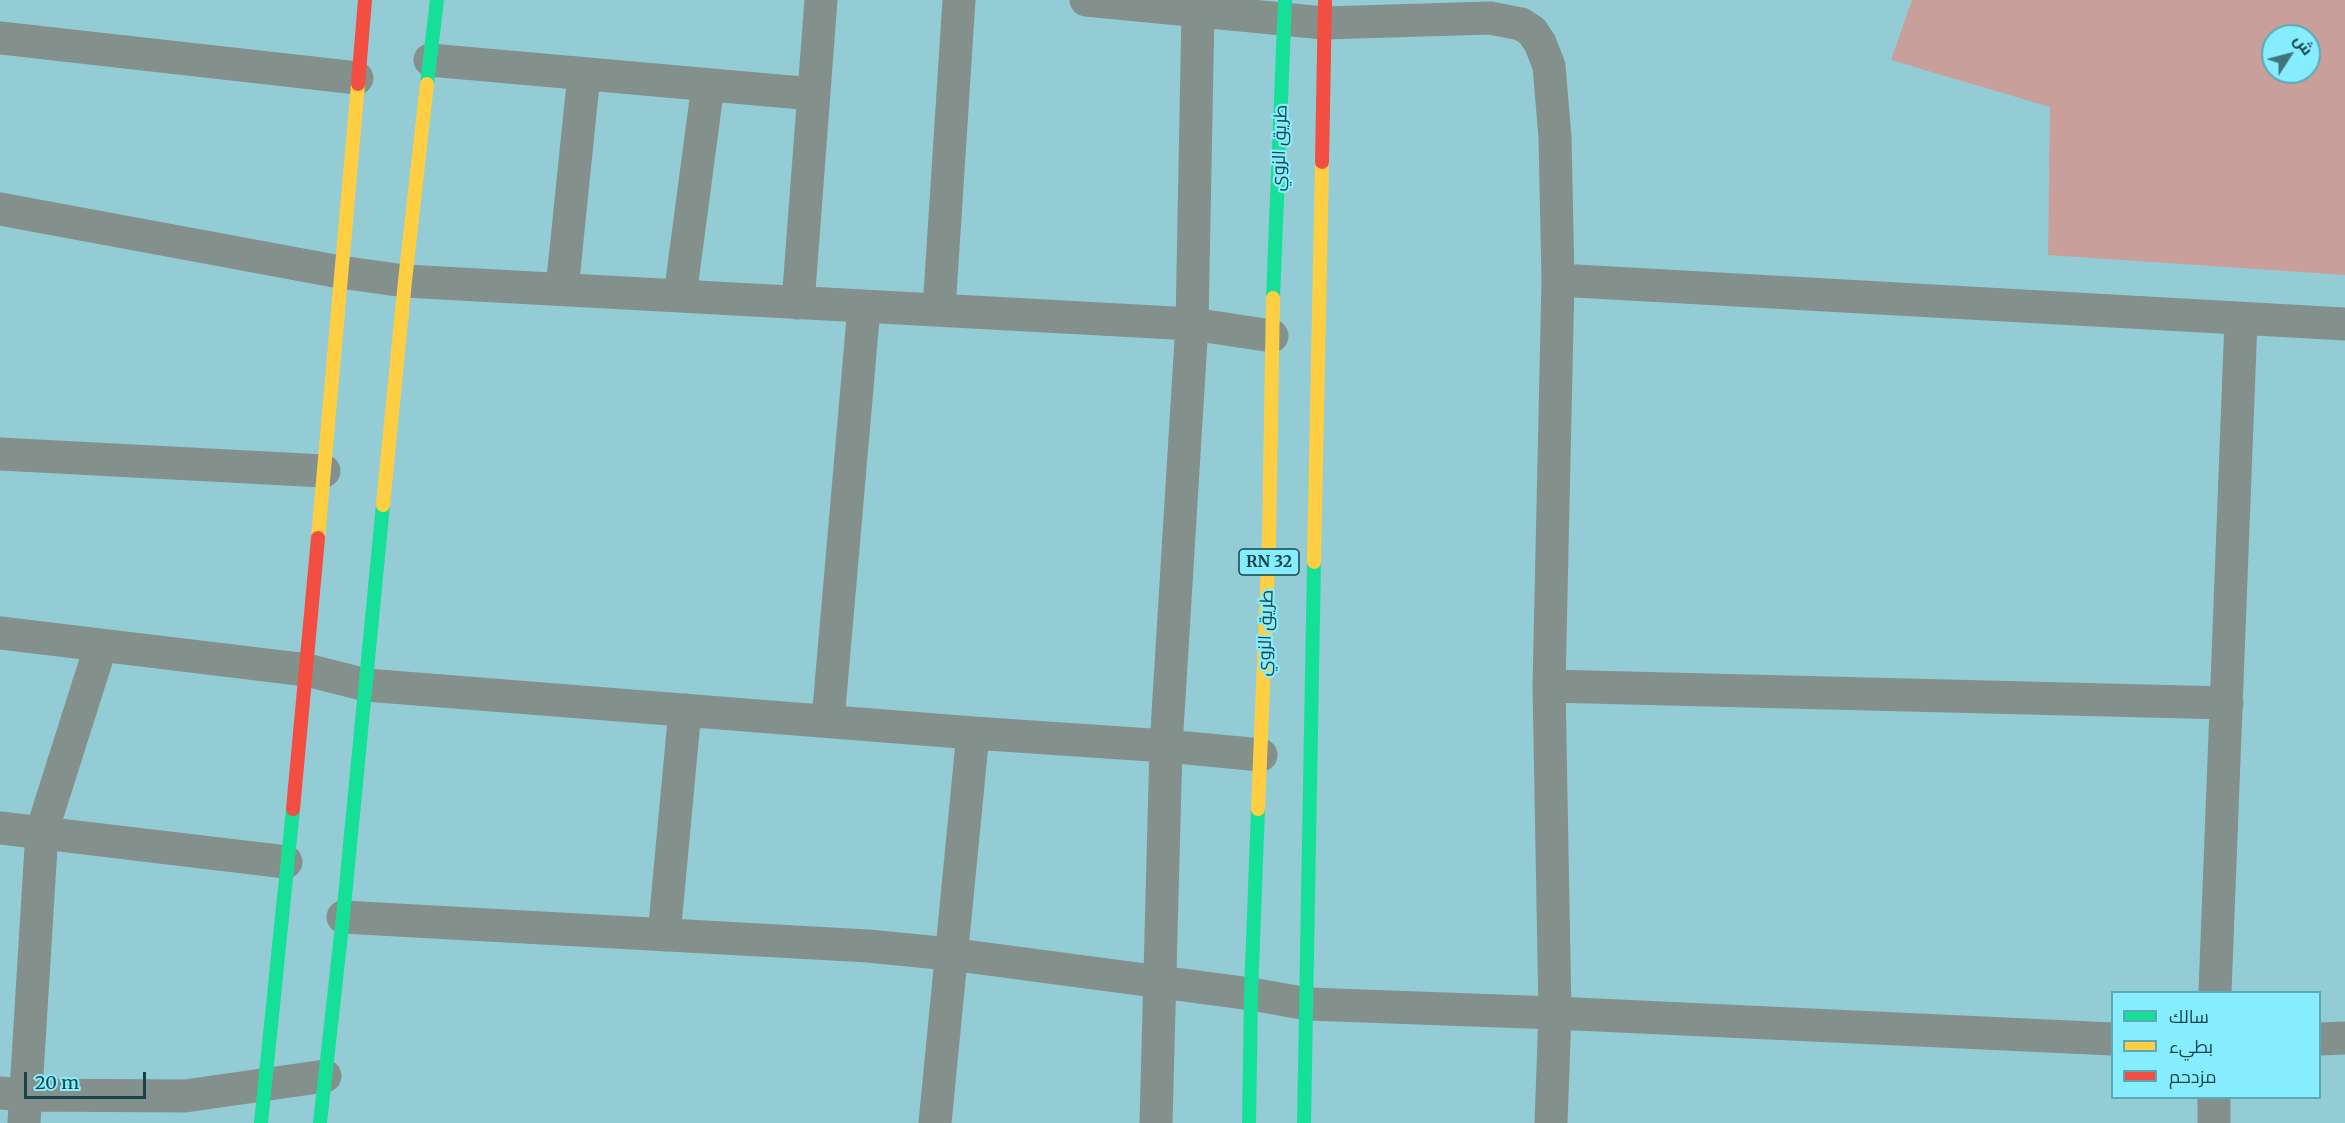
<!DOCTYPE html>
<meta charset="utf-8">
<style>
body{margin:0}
#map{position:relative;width:2345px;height:1123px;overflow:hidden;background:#93ccd5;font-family:Merriweather,Cairo,serif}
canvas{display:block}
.legend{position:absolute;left:2111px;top:991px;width:210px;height:108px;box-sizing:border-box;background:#86edfe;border:2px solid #5aa9b6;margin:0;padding:8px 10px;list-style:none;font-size:18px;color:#17444b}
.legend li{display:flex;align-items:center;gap:12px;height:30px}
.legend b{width:30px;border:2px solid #5aa9b6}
.north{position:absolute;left:2261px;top:24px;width:60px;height:60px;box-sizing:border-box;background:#86edfe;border:2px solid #5aa9b6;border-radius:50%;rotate:54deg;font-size:16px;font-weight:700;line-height:24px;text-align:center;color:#17444b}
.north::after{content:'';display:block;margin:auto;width:21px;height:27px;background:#42747b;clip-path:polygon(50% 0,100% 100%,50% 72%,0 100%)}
.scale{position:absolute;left:24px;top:1072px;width:122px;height:27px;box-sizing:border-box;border:3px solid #17444b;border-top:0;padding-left:8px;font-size:18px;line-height:21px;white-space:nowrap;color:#17444b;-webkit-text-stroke:4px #86edfe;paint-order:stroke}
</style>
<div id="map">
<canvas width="2345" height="1123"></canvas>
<ul class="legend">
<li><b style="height:8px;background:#16e098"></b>سالك</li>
<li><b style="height:8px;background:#ffcf43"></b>بطيء</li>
<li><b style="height:8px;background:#f24e42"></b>مزدحم</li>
</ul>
<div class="north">ش</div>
<div class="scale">20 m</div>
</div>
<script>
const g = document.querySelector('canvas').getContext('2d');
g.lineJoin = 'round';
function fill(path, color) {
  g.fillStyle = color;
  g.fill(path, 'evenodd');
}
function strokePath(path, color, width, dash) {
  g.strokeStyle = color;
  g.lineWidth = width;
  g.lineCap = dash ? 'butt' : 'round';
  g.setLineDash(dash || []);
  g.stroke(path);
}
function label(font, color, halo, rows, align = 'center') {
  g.font = font + ' Merriweather,Cairo,serif';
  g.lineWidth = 4.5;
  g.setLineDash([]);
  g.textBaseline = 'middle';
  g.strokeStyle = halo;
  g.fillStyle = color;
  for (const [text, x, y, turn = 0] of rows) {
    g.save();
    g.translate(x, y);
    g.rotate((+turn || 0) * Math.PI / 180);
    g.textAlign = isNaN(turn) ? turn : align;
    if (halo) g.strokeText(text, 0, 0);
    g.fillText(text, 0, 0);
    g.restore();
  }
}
fill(new Path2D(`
 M 1912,0 L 2345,0 L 2345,275 L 2048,255 L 2050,107 L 1891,60 ZM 2273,36 L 2309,36 L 2309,72 L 2273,72 Z`), '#c89f9a');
strokePath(new Path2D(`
 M 1086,0 L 1324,23 L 1490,18 L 1521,24 L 1532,31 L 1540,43 L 1549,66 L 1555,137 L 1558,280 L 1549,686 L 1555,1013 L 1551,1123
 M 0,38 L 357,78
 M 430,60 L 813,94
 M 0,209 L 340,272 L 405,281 L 1192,324 L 1272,336
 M 1558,280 L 2345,324
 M 562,289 L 584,74
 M 680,296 L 708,85
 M 798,303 L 821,0
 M 939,310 L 959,0
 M 0,454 L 324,471
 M 0,633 L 307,670 L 366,685 L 973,733 L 1166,746 L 1261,755
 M 1549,686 L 2227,703
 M 828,720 L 864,307
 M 0,828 L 286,862
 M 343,917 L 868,946 L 950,954 L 1251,994 L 1308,1004 L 1555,1013 L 2112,1039
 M 664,935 L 685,710
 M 2215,992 L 2241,320
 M 2320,1039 L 2345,1038
 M 0,1093 L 26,1095 L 185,1096 L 325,1076
 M 2214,1098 L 2214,1123
 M 24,1123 L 42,831 L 101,645
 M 935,1123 L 973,733
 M 1156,1123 L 1166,746 L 1192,324 L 1198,10`), '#84908b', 33);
strokePath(new Path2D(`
 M 427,84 L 437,0
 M 1273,298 L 1285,0
 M 261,1123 L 293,809
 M 320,1123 L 343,917 L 383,505
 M 1249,1123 L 1251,994 L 1258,809
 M 1304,1123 L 1314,562`), '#16e098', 14);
strokePath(new Path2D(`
 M 383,505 L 405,281 L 427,84
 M 318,538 L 358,84
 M 1314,562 L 1322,162
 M 1258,809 L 1269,540 L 1273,298`), '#ffcf43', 14);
strokePath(new Path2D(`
 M 358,84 L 365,0
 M 1322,162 L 1325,0
 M 293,809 L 318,538`), '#f24e42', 14);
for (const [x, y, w] of [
 [1269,562,60]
]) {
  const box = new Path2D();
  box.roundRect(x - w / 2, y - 13, w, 26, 4.5);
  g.fillStyle = '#86edfe';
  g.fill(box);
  strokePath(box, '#17444b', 1.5);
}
label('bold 16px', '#17444b', null, [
 ["RN 32",1269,562]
]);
label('18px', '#17444b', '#86edfe', [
 ["طريق الزوي",1280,148,-88],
 ["طريق الزوي",1266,633,-88]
]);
</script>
